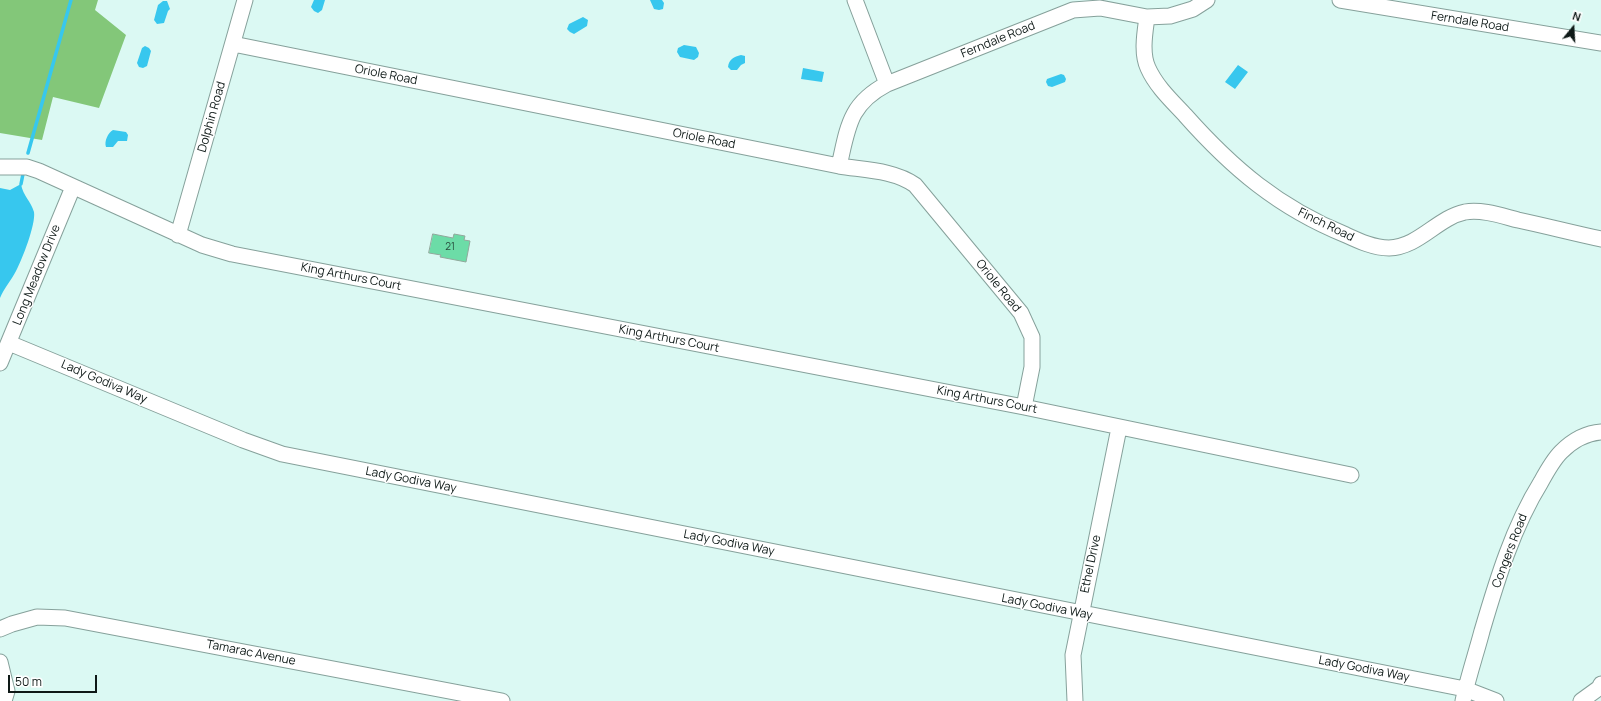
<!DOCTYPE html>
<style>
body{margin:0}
#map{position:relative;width:1601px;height:701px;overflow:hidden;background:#dbf9f3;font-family:Manrope,sans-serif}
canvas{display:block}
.north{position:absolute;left:1553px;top:8px;width:40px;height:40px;-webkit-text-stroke:3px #fff;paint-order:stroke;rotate:18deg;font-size:11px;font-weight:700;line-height:16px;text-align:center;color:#0e1917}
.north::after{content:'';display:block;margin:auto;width:14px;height:18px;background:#0e1917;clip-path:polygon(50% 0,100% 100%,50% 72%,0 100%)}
.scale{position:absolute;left:8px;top:675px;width:89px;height:18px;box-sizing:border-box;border:2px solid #0e1917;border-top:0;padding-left:5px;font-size:12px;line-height:14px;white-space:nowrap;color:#0e1917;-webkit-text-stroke:3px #fff;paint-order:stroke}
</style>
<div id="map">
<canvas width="1601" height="701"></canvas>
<div class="north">N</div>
<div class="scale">50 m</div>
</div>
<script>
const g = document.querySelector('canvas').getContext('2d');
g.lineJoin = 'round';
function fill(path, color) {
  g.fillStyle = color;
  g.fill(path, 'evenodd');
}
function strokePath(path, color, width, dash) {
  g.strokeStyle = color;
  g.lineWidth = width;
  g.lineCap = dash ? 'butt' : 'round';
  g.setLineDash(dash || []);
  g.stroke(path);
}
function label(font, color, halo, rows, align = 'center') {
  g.font = font + ' Manrope,sans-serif';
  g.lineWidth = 3;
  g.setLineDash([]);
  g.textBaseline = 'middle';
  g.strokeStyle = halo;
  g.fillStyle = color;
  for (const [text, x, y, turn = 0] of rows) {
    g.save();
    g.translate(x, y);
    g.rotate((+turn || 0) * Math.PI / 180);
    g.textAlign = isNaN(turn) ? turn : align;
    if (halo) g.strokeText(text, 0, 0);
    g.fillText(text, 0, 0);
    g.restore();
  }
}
fill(new Path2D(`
 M 0,0 L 98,0 L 95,10 L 126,35 L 99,108 L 53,97 L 42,140 L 0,133 Z`), '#83c779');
fill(new Path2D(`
 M 314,0 L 325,0 L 322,10 L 318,13 L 314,11 L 311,7 Z
 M 650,0 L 662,0 L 664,3 L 663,9 L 659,10 L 654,9 Z
 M 163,1 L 167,1 L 170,9 L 168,11 L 164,23 L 157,24 L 154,20 L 158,5 Z
 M 583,17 L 588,20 L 587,26 L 574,34 L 570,32 L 567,29 L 569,24 Z
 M 684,45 L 696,47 L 699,53 L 698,57 L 694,60 L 680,57 L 677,52 L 678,48 Z
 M 145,46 L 149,48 L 151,51 L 147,66 L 143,68 L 139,67 L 137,63 L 142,48 Z
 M 741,55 L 745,56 L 745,63 L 741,65 L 737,70 L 731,70 L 728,67 C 729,59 734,57 741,55 Z
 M 1238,65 L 1248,72 L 1235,89 L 1225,82 Z
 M 803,68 L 824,72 L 822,82 L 801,79 Z
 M 1061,74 L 1064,75 L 1066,79 L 1065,82 L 1052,87 L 1048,86 L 1046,82 L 1047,79 Z
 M 113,130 L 126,132 L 128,135 L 127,141 L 118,141 L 113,147 L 106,147 C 104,141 108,133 113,130 Z
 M 21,184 C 23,196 31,201 34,212 C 36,224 22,260 16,271 C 11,281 4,288 0,298 L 0,188 L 10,190 Z`), '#37c7ee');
strokePath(new Path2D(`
 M 28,153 L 71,0
 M 21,184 L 23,174`), '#37c7ee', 3.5);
const building = new Path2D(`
 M 433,234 L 453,238 L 454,234 L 465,236 L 464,240 L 470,241 L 466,262 L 440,257 L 441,255 L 429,253 Z`);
fill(building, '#6cdca7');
strokePath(building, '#91a89b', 1);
const minor = new Path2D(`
 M 855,0 L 887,84
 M 1340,0 L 1601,43
 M 1147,17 C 1145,32 1141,53 1148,68 C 1156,86 1171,100 1185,115 C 1232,168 1279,208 1346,235 C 1359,241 1374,248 1389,248 C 1419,247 1437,218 1465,212 C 1482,209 1502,216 1518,220 C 1546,226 1573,233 1601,239
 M 233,44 L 839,166 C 864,170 894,170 915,185 L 1021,313 L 1032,337 L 1032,367 L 1024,407
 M 839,166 C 848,127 849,104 887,84 L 1073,10 L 1100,8 L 1147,17 L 1170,16 L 1193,9 L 1207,0
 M 0,167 L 27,167 L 39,171 L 202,245 L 232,254 L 1024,407 L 1351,475
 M 178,235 L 245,0
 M 9,343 L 243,440 L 282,454 L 1465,689 L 1496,701
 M 0,363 L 73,187
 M 0,629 L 12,624 L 37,617 L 65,618 L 502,701
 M 0,662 L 7,691 L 4,701
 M 1075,701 L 1073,655 L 1119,428
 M 1463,701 C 1468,677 1476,654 1482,631 C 1497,580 1513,527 1541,482 C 1547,471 1553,460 1561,452 C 1572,441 1586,433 1601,432
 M 1581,701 L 1599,688 L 1601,684`);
strokePath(minor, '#86a19b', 17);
strokePath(minor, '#fff', 15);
label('10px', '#264a3b', null, [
 ["21",450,247]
]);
label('12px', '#0e1917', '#fff', [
 ["Ferndale Road",1470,22,9],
 ["Ferndale Road",998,40,-22],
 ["Oriole Road",386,75,11],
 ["Dolphin Road",212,117,-74],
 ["Oriole Road",704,139,11],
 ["Finch Road",1326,225,26],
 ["Long Meadow Drive",37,275,-68],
 ["King Arthurs Court",351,277,11],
 ["Oriole Road",998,286,51],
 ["King Arthurs Court",669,339,11],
 ["Lady Godiva Way",104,382,23],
 ["King Arthurs Court",987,400,11],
 ["Lady Godiva Way",411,480,11],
 ["Lady Godiva Way",729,543,11],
 ["Congers Road",1510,551,-69],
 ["Ethel Drive",1091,564,-78],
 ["Lady Godiva Way",1047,607,11],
 ["Tamarac Avenue",251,653,11],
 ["Lady Godiva Way",1364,669,11]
]);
</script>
